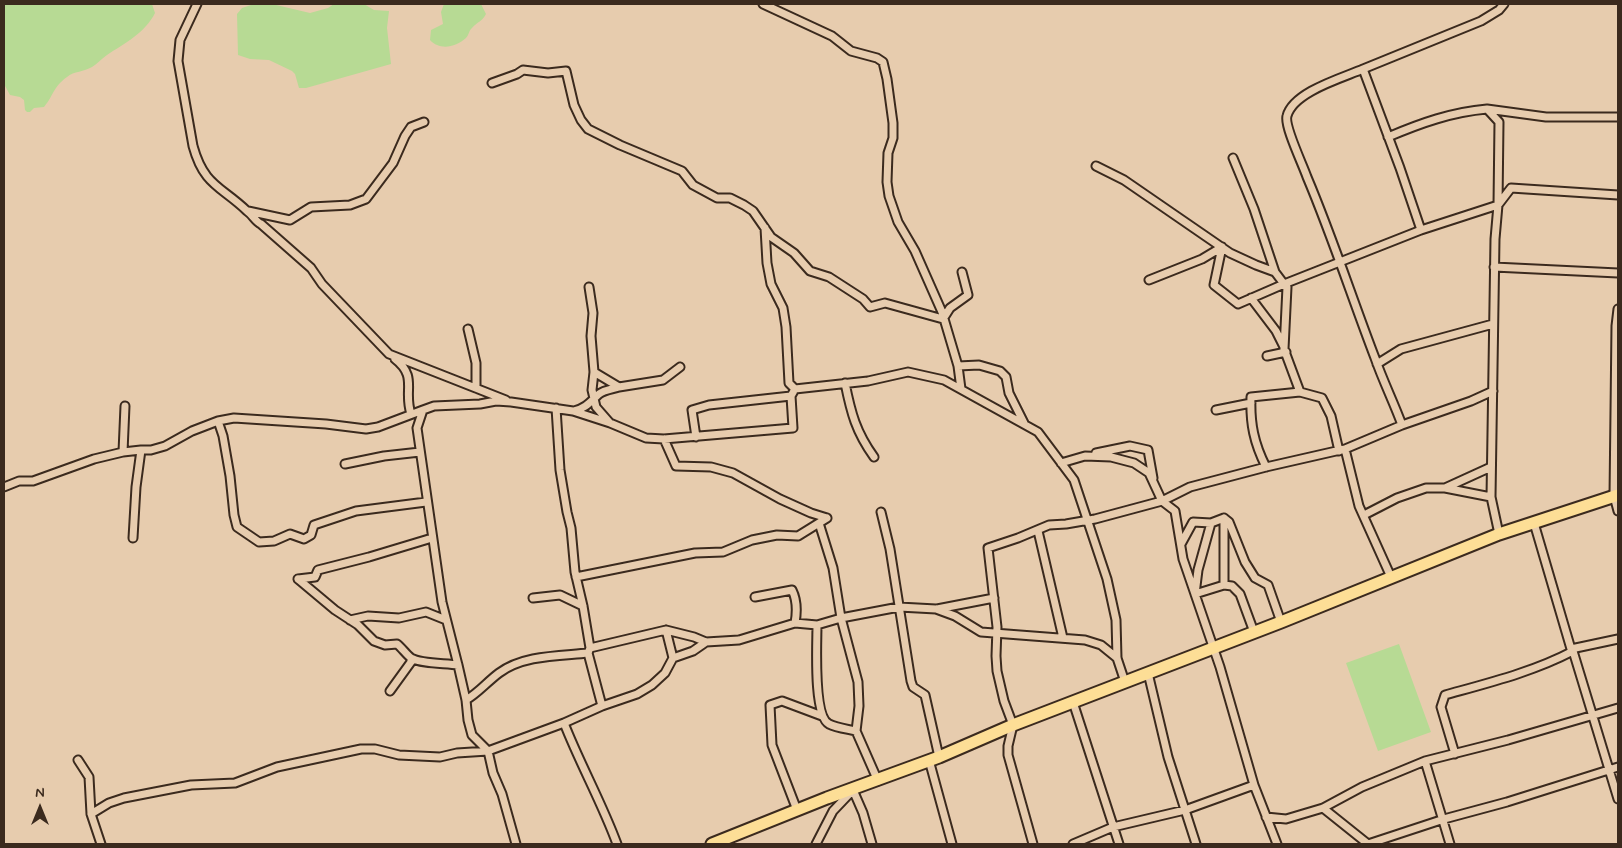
<!DOCTYPE html>
<style>
body{margin:0}
#map{position:relative;width:1622px;height:848px;overflow:hidden;background:#e7ccae;font-family:Mynerve,sans-serif}
canvas{display:block}
.frame{position:absolute;inset:0;border:5px solid #3b2a1e;pointer-events:none}
.north{position:absolute;left:15px;top:783px;width:50px;height:50px;-webkit-text-stroke:4px #e7ccae;paint-order:stroke;rotate:0deg;font-size:14px;font-weight:700;line-height:20px;text-align:center;color:#3b2a1e}
.north::after{content:'';display:block;margin:auto;width:18px;height:22px;background:#3b2a1e;clip-path:polygon(50% 0,100% 100%,50% 72%,0 100%)}
</style>
<div id="map">
<canvas width="1622" height="848"></canvas>
<div class="frame"></div>
<div class="north">N</div>
</div>
<script>
const g = document.querySelector('canvas').getContext('2d');
g.lineJoin = 'round';
function fill(path, color) {
  g.fillStyle = color;
  g.fill(path, 'evenodd');
}
function strokePath(path, color, width, dash) {
  g.strokeStyle = color;
  g.lineWidth = width;
  g.lineCap = dash ? 'butt' : 'round';
  g.setLineDash(dash || []);
  g.stroke(path);
}
fill(new Path2D(`
 M 4,4 L 152,4 L 155,13 C 145,33 125,43 107,55 C 101,59 97,64 92,67 C 84,72 74,71 67,77 C 53,87 54,95 44,107 L 34,108 L 30,112 L 27,112 L 25,110 L 24,100 L 20,97 L 10,95 L 4,84 Z
 M 254,4 L 272,4 L 310,13 L 328,8 L 334,4 L 364,4 L 374,10 L 389,11 L 387,28 L 391,64 L 306,88 L 299,88 L 295,74 L 292,71 L 269,60 L 250,59 L 238,55 L 237,14 L 242,8 Z
 M 444,4 L 481,4 L 486,14 C 481,23 478,21 472,28 C 469,30 469,35 466,38 C 456,47 440,51 430,40 L 431,30 L 443,24 L 441,12 Z
 M 1399,644 L 1431,732 L 1378,751 L 1346,663 Z`), '#b7da94');
const street = new Path2D(`
 M 197,4 L 180,40 L 178,61 L 193,146 C 204,186 221,186 247,211 C 253,215 255,221 261,224 L 311,268 L 322,284 L 389,354 L 506,400
 M 763,4 L 832,36 L 851,51 L 877,58 L 883,62 L 887,79 L 893,123 L 893,138 L 888,153 L 887,182 L 889,196 L 898,222 L 915,251 L 942,312 L 958,366 L 961,389
 M 1363,69 C 1342,78 1293,92 1287,116 C 1284,126 1303,165 1307,177 C 1332,236 1352,298 1375,358 C 1383,381 1394,403 1402,425
 M 492,83 L 517,74 L 523,70 L 548,73 L 566,71 L 574,105 L 581,120 L 588,129 L 620,145 L 682,171 L 693,185 L 717,198 L 730,198 L 744,205 L 753,211 L 771,237 L 794,253 L 810,271 L 829,277 L 863,299 L 870,307 L 885,303 L 943,319 L 950,308 L 968,295 L 962,272
 M 1388,137 C 1421,123 1452,112 1487,109
 M 1233,158 L 1254,209 L 1275,272
 M 1096,166 L 1124,180 L 1230,253 L 1256,265 L 1275,272 L 1284,284 L 1421,230 L 1498,205 L 1511,188 L 1618,195
 M 248,211 L 290,220 L 311,207 L 350,205 L 366,199 L 393,163 L 405,136 L 411,127 L 424,122
 M 765,228 L 767,263 L 771,284 L 783,308 L 786,327 L 789,383 L 795,389
 M 1421,230 L 1400,168 L 1363,69 L 1481,21 L 1499,10 L 1504,4
 M 1222,247 L 1214,285 L 1238,304 L 1284,284 L 1287,287 L 1284,349 L 1300,392 L 1322,398 L 1331,416 L 1339,451
 M 1494,267 L 1618,273
 M 1149,280 L 1202,259 L 1222,247
 M 589,287 L 593,313 L 591,336 L 594,372 L 592,390 L 596,407 L 610,423
 M 1251,298 L 1276,331 L 1284,347
 M 1618,309 L 1616,326 L 1614,496 L 1618,511
 M 468,329 L 476,363 L 476,388
 M 1267,356 L 1286,352
 M 395,359 C 418,377 403,390 411,414
 M 1377,364 L 1401,349 L 1493,324
 M 958,366 L 979,365 L 1000,371 L 1006,377 L 1009,393 L 1024,423
 M 594,372 L 619,387 L 663,380 L 680,367
 M 845,383 C 851,413 856,432 874,457
 M 556,408 L 560,470 L 567,512 L 571,528 L 575,572 L 583,606 L 590,648 L 588,653 L 602,706
 M 1216,410 L 1251,403
 M 574,411 C 586,408 590,402 599,394 C 604,390 613,389 619,387
 M 218,421 L 223,436 L 230,476 L 234,515 L 237,527 L 259,542 L 274,541 L 290,534 L 304,539 L 311,535 L 314,525 L 356,511 L 426,502
 M 696,437 L 692,410 L 709,405 L 791,396
 M 664,439 L 676,466 L 711,467 L 733,473 L 780,499 L 811,513 L 827,518
 M 1345,449 L 1359,506 L 1391,577
 M 123,452 L 125,406
 M 1096,453 L 1130,446 L 1148,450 L 1153,478
 M 1061,463 L 1085,456 L 1111,457 L 1134,463 L 1149,473 L 1162,501 L 1175,511 L 1183,559 L 1220,667 L 1254,785 L 1277,844
 M 345,464 L 384,456 L 420,452
 M 1266,467 C 1254,443 1250,424 1251,397 L 1300,392
 M 4,487 L 19,481 L 33,481 L 94,459 L 123,452 L 141,450
 M 1445,488 L 1491,497
 M 881,512 L 890,549 L 911,681 L 913,687 L 925,695 L 939,757
 M 1364,515 L 1397,498 L 1426,488 L 1445,488 L 1491,467
 M 1224,518 L 1229,522 L 1245,562 L 1255,578 L 1268,585 L 1281,622
 M 819,523 L 833,568 L 841,618 L 858,682 L 859,706 L 856,731
 M 1211,523 L 1198,570 L 1195,594 L 1224,585 L 1224,518
 M 1534,523 L 1571,649 L 1573,651 L 1618,799
 M 1038,531 L 1063,638
 M 1499,534 L 1491,497 L 1495,239 L 1498,205 L 1499,122 L 1487,109 L 1546,117 L 1618,117
 M 133,538 L 136,487 L 141,450 L 151,450 L 165,446 L 192,431 L 218,421 L 234,418 L 326,424 L 366,429 L 378,427 L 423,410
 M 1181,544 L 1193,522 L 1211,523 L 1224,518
 M 576,577 L 695,553 L 723,552 L 752,540 L 777,535 L 798,536 L 827,518
 M 298,579 L 335,610 L 358,625 L 374,641 L 385,645 L 397,644 C 402,648 406,654 411,658 C 421,664 446,663 458,665
 M 298,579 L 315,577 L 318,570 L 369,557 L 432,538
 M 1224,585 L 1232,586 L 1240,594 L 1254,632
 M 755,597 L 792,590 C 797,600 797,612 795,623
 M 533,598 L 560,595 L 583,606
 M 937,609 L 994,598
 M 350,620 L 368,616 L 399,618 L 426,612 L 446,620
 M 817,625 C 817,643 813,716 829,724 C 837,728 848,729 856,731 L 878,781
 M 666,630 L 673,658
 M 590,648 L 666,630 L 694,637 L 706,642 L 739,640 L 795,623 L 817,625 L 841,618 L 899,607 L 936,609 L 955,616 L 981,632 L 1085,640 L 1101,645 L 1117,658
 M 1571,649 L 1618,639
 M 1148,673 L 1168,757 L 1196,844
 M 390,691 L 411,662 L 411,658
 M 466,700 C 478,693 487,682 499,673 C 523,655 559,656 588,653
 M 1073,702 L 1119,844
 M 564,723 C 580,764 602,803 617,844
 M 1455,754 L 1441,707 L 1445,695 C 1488,683 1533,672 1573,651
 M 78,760 L 89,777 L 91,814 L 101,844
 M 929,760 L 952,844
 M 1425,761 L 1450,844
 M 1323,808 L 1368,844
 M 797,810 L 772,745 L 770,705 L 782,701 L 822,716
 M 91,814 L 109,803 L 124,798 L 191,785 L 235,783 L 277,767 L 361,749 L 375,749 L 399,755 L 440,757 L 457,753 L 488,751 L 564,723 L 602,706 L 637,694 L 652,685 L 665,673 L 673,658 L 693,651 L 706,642
 M 1266,817 L 1286,819 L 1323,808 L 1362,787 L 1425,761 L 1508,740 L 1618,708
 M 516,844 L 502,794 L 493,773 L 488,751 L 472,735 L 468,720 L 466,700 L 458,665 L 442,602 L 417,428 L 423,410 L 434,406 L 480,404 L 496,401 L 511,402 L 573,411 L 610,423 L 646,438 L 664,439 L 793,428 L 791,396 L 795,389 L 868,381 L 908,372 L 944,380 L 1038,432 L 1074,480 L 1107,579 L 1116,620 L 1117,658 L 1125,682
 M 816,844 L 833,811 L 853,790 L 863,813 L 872,844
 M 1033,844 L 1008,755 L 1008,746 L 1013,725 L 1004,701 L 997,671 L 996,656 L 997,627 L 988,548 L 1018,538 L 1049,525 L 1066,524 L 1095,519 L 1162,501 L 1190,487 L 1266,467 L 1345,449 L 1402,425 L 1471,401 L 1493,391
 M 1073,844 L 1113,827 L 1185,810 L 1254,785
 M 1368,844 L 1444,819 L 1507,802 L 1618,767`);
const primary = new Path2D(`
 M 712,844 L 827,798 L 939,757 L 1013,725 L 1281,622 L 1499,534 L 1618,495`);
strokePath(street, '#3b2a1e', 11);
strokePath(primary, '#3b2a1e', 15);
strokePath(street, '#e7ccae', 7);
strokePath(primary, '#fdde96', 11);
</script>
